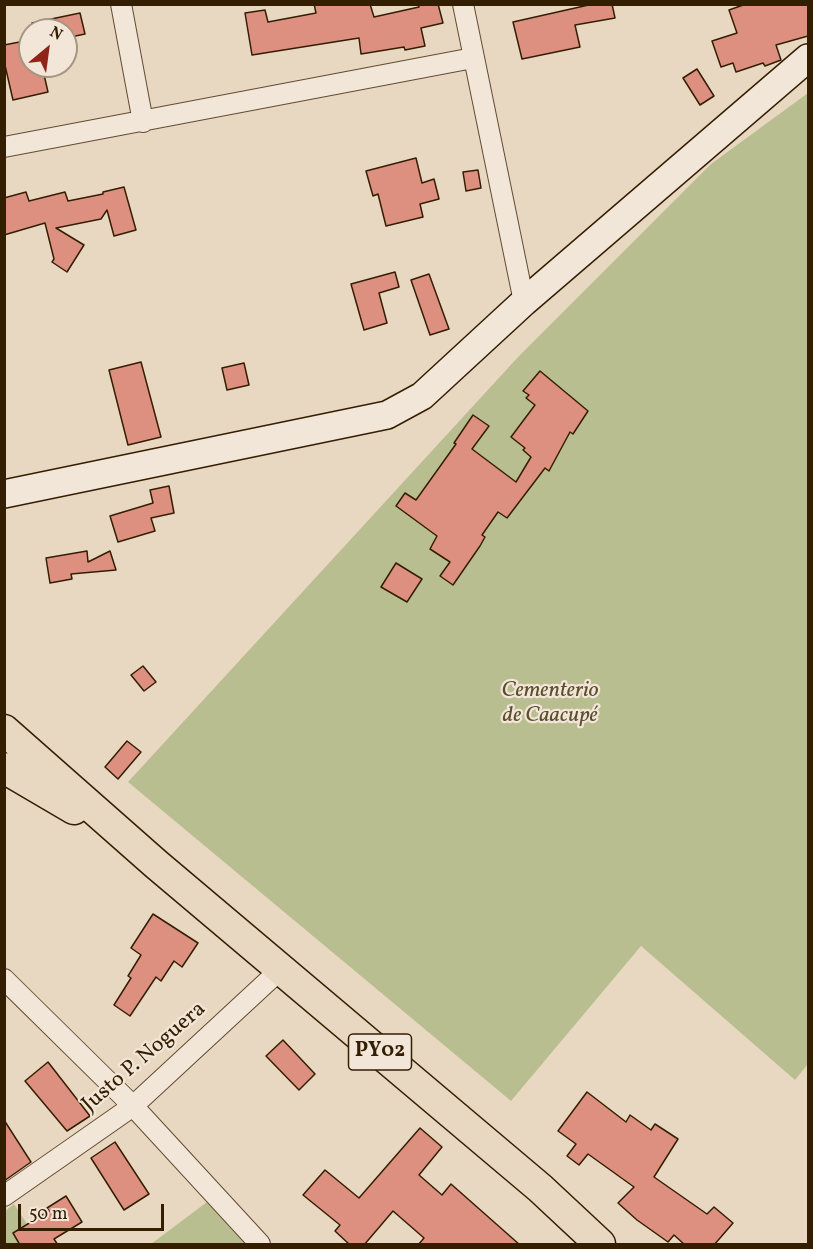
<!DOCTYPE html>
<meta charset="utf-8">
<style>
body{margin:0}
#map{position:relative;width:813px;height:1249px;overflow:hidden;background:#e9d8c1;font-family:Vollkorn,serif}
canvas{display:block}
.frame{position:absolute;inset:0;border:6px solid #341e02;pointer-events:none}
.north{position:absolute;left:18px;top:18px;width:60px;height:60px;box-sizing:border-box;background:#f1e6d7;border:2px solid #a59682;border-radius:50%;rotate:29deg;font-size:16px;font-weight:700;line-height:24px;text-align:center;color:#341e02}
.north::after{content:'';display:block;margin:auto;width:21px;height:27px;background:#8f2418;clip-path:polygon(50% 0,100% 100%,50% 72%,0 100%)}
.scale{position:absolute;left:18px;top:1204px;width:146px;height:27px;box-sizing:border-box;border:3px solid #341e02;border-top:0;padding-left:8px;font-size:18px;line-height:21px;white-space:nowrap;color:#341e02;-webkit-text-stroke:4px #f1e6d7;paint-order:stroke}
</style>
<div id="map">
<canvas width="813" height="1249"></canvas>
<div class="frame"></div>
<div class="north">N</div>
<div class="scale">50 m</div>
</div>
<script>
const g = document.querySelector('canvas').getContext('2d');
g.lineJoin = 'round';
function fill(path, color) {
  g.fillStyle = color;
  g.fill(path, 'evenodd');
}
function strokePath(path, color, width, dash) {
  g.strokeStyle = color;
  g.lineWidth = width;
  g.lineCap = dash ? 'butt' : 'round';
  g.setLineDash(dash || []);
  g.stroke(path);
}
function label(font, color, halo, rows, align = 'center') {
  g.font = font + ' Vollkorn,serif';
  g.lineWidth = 4.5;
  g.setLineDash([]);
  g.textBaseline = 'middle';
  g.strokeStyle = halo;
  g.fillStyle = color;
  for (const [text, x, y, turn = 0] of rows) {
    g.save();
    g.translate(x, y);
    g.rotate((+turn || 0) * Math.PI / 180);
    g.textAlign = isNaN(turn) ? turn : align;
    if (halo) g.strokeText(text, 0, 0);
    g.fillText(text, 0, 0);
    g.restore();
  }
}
fill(new Path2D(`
 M 808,93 L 808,1064 L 795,1080 L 641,946 L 511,1101 L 128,782 L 519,356 L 711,164 Z
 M 207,1202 L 246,1244 L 151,1244 Z
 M 14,1204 L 40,1244 L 5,1244 L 5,1211 Z`), '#b9be91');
const building = new Path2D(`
 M 314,4 L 370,4 L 374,17 L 419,7 L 419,4 L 438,4 L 443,23 L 421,28 L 425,46 L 405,50 L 404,47 L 361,54 L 359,38 L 252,55 L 245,13 L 265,10 L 268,22 L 316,13 Z
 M 593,4 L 612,4 L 615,18 L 575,25 L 580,47 L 522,59 L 513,22 Z
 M 746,4 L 808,4 L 808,36 L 776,45 L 781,60 L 765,66 L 763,63 L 736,72 L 733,63 L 721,67 L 712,41 L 737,33 L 729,10 Z
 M 80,13 L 85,34 L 66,38 L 66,30 L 32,30 L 32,23 Z
 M 30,40 L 30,66 L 42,66 L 48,92 L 13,100 L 4,61 L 4,45 Z
 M 697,69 L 714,96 L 700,105 L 683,78 Z
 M 416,158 L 422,183 L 434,179 L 439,199 L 420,204 L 423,217 L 386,226 L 378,194 L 373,196 L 366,171 Z
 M 478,170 L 481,188 L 466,191 L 463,172 Z
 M 124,187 L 136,230 L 114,236 L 107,210 L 101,219 L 56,228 L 84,245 L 67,272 L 52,262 L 54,259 L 45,223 L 4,235 L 4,198 L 26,192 L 29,201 L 65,192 L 68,201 L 103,194 L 103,192 Z
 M 395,272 L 399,287 L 379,293 L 387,323 L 364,330 L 351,284 Z
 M 429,274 L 449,329 L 430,335 L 411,280 Z
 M 141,362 L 161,437 L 128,445 L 109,370 Z
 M 244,363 L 249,385 L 227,390 L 222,368 Z
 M 540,371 L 588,411 L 573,434 L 570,432 L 549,471 L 545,468 L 507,518 L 498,512 L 482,535 L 485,537 L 480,546 L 453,585 L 440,576 L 450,562 L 430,549 L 437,536 L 396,506 L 405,493 L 416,500 L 456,444 L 454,443 L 473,415 L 489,426 L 472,449 L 516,482 L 531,457 L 523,450 L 525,448 L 511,437 L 535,405 L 526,398 L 529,395 L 523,391 Z
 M 169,486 L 174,513 L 151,518 L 155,531 L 118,542 L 110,516 L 153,503 L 150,490 Z
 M 87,551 L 88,562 L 110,551 L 116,570 L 71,574 L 72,579 L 50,583 L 46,558 Z
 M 396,563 L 422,579 L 407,602 L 381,587 Z
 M 143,666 L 156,682 L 144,691 L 131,675 Z
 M 127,741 L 141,752 L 118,779 L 105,767 Z
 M 153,914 L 198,943 L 182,967 L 174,961 L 161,981 L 156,977 L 130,1016 L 114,1005 L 131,978 L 128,976 L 141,955 L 131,948 Z
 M 283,1040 L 315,1074 L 299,1090 L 266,1056 Z
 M 48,1062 L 90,1116 L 67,1131 L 25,1081 Z
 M 587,1092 L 626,1122 L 630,1115 L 651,1130 L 655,1124 L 678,1139 L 654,1177 L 707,1214 L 714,1207 L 733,1223 L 714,1245 L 685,1245 L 674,1235 L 668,1242 L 637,1220 L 618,1203 L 634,1187 L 588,1154 L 579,1165 L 567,1156 L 576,1144 L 558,1131 Z
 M 4,1120 L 31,1162 L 4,1181 Z
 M 420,1128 L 442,1147 L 419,1175 L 442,1195 L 451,1184 L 520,1245 L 418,1245 L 424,1238 L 393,1211 L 364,1245 L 350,1245 L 335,1231 L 340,1225 L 303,1195 L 325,1170 L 359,1198 Z
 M 115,1142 L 149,1194 L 124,1210 L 91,1158 Z
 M 66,1196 L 82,1222 L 54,1239 L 58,1245 L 20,1245 L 13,1233 L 49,1211 L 47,1208 Z`);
fill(building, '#de9080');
strokePath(building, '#341e02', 1.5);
const street = new Path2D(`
 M 121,4 L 143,122
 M 463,4 L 524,302
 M 4,147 L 473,58
 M 4,979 L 133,1106 L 260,1244
 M 4,1196 L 133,1106 L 281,969`);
const secondary = new Path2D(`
 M 4,494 L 387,415 L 422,396 L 524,302 L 808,58`);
const primary = new Path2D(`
 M 4,730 L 156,864 L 540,1188 L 600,1244
 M 4,768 L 74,809`);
strokePath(street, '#614c32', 22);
strokePath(secondary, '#341e02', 30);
strokePath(primary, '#341e02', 33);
strokePath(street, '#f1e6d7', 20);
strokePath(secondary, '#f1e6d7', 27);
strokePath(primary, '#e9d8c1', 30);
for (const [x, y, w] of [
 [380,1052,63]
]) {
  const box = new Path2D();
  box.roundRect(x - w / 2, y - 18, w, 36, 4.5);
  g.fillStyle = '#f1e6d7';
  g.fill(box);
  strokePath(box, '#341e02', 1.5);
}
label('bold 21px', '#341e02', null, [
 ["PY02",380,1052]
]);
label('italic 22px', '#5c4e2d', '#f1e6d7', [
 ["Cementerio",550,692],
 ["de Caacupé",550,717]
]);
label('22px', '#341e02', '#f1e6d7', [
 ["Justo P. Noguera",145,1058,-41]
]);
</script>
